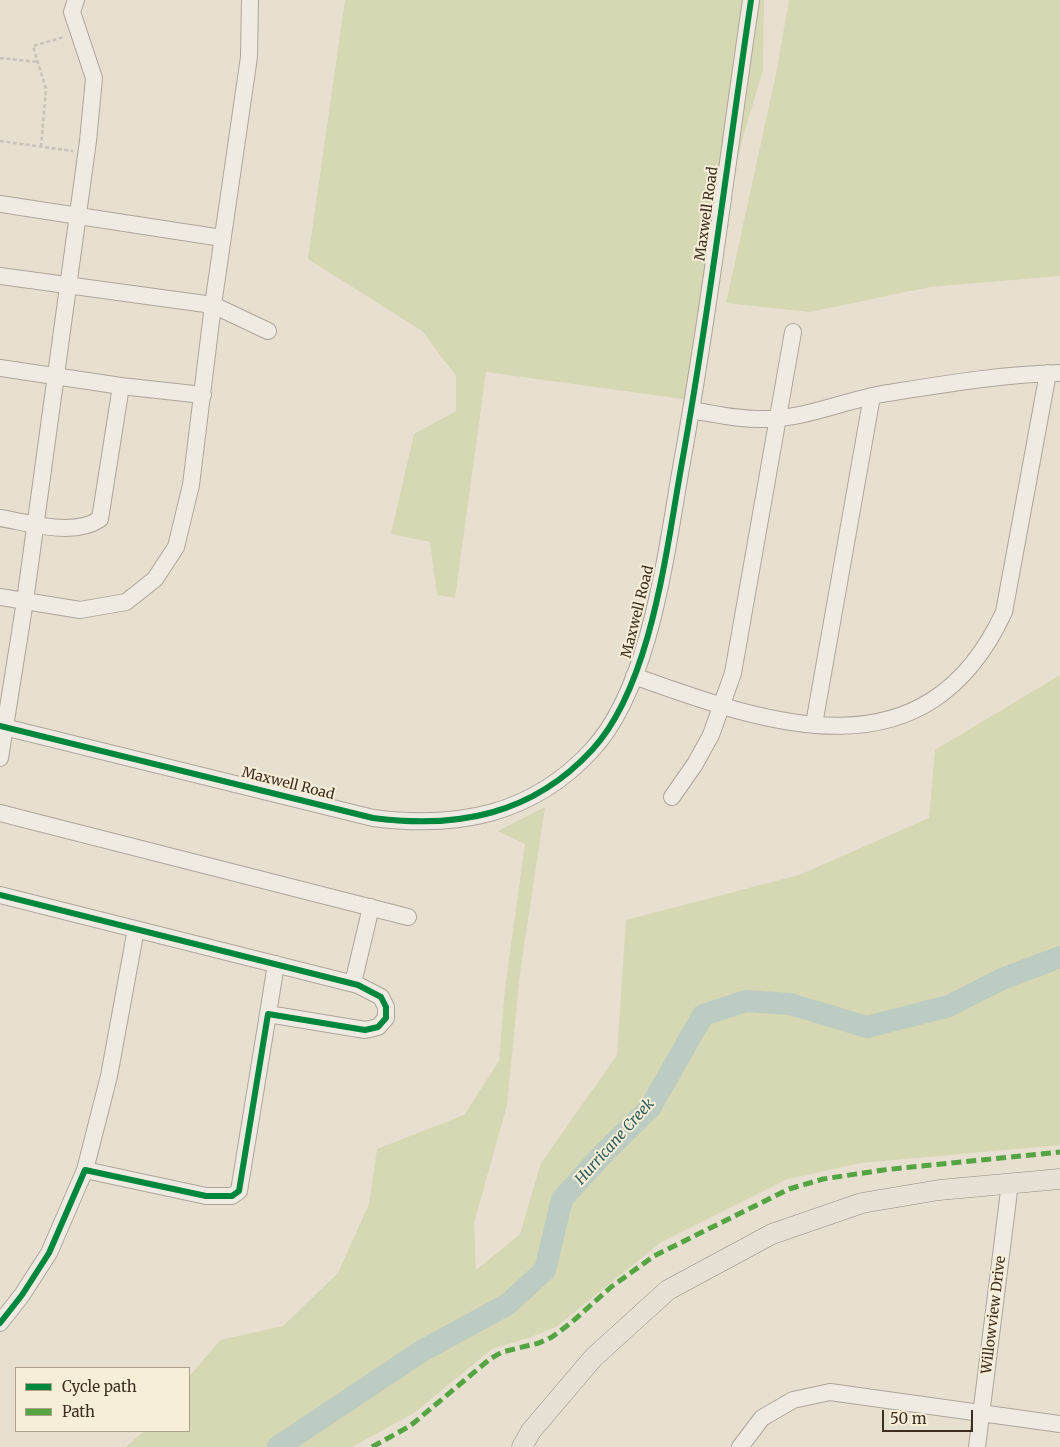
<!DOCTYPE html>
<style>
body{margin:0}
#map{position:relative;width:1060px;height:1447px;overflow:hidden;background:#e7e0d1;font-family:Merriweather,serif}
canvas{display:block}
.legend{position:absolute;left:15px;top:1367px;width:175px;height:65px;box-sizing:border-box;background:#f7eed8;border:1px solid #ada18e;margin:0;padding:6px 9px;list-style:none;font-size:15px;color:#3d2e20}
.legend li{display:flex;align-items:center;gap:10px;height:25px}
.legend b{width:25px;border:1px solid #ada18e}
.scale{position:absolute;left:882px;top:1410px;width:91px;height:22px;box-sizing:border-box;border:2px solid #3d2e20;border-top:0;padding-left:6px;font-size:15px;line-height:18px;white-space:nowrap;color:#3d2e20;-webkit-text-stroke:4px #f7eed8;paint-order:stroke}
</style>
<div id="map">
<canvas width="1060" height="1447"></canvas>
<ul class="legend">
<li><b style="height:6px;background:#00873e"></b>Cycle path</li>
<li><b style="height:6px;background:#54a441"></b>Path</li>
</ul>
<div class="scale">50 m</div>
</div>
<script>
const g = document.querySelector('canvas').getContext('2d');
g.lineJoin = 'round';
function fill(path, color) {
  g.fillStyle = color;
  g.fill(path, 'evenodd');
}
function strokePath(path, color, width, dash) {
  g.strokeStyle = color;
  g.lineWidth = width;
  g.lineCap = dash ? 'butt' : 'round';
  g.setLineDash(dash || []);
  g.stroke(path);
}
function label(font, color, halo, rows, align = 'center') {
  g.font = font + ' Merriweather,serif';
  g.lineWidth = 4;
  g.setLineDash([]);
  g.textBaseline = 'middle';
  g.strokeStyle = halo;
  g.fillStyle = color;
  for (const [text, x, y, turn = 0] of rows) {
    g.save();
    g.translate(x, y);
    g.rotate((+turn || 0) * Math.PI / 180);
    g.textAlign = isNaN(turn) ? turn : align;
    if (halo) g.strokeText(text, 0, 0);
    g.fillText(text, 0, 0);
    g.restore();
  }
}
fill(new Path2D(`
 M 345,0 L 764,0 L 763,70 L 743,137 L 721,231 L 690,400 L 486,372 L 455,598 L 437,595 L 430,542 L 391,534 L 414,434 L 456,411 L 456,376 L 422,331 L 308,259 Z
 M 789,0 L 1060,0 L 1060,276 L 930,287 L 810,312 L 726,303 L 776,74 Z
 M 1060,675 L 1060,1145 L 861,1163 L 788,1179 L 660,1243 L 556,1327 L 531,1337 L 492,1349 L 414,1413 L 352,1447 L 126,1447 L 144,1431 L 189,1431 L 189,1377 L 220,1340 L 283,1326 L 338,1273 L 369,1204 L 377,1149 L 464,1115 L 499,1061 L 505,988 L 525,844 L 498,831 L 545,807 L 520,973 L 507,1105 L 474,1223 L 476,1270 L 520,1234 L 541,1163 L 617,1055 L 626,920 L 799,875 L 929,818 L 935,750 Z`), '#d6d7b3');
strokePath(new Path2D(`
 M 278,1447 L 422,1351 L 508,1304 L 545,1270 L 562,1199 L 604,1153 L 650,1108 L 703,1015 L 746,1001 L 790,1004 L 867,1027 L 949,1006 L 1002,979 L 1060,957`), '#bcccc2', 22);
const minor = new Path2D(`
 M 250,0 L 249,57 L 213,305 L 268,331
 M 0,204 L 222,238
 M 0,276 L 213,305 L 191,485 L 176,547 L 155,579 L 126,602 L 80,610 L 0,597
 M 0,368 L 121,386 L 100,519 C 74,537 30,523 0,518
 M 121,386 L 203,395
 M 691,410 C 716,414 741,420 767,419 C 806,418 844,401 882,394 C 939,385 1002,374 1060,373
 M 634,676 C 772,726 926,780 1004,612 L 1048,373
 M 814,724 L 872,396
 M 0,726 L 373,818 C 457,829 532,815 592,750 C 651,686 666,552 681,468 C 709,313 728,156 751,0
 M 0,758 L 25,601 L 88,141 L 94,78 L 72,12 L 76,0
 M 672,797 L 695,764 L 711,735 L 733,673 L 793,332
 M 0,813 L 408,917
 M 0,895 L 358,985 L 381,997 L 386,1007 L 386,1018 L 378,1027 L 365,1030 L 268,1014 L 239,1191 L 232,1196 L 206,1196 L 85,1170 L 49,1253 L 22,1295 L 0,1323
 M 353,983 L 371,907
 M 268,1014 L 276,964
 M 85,1170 L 109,1076 L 136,929
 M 740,1447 L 762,1418 L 793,1400 L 830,1392 L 1060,1424
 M 977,1447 L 1010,1183`);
const major = new Path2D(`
 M 522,1447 L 531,1431 L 594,1357 L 668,1290 L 772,1234 L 862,1203 L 939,1190 L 1060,1179`);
strokePath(minor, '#ada599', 18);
strokePath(major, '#928b80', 21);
strokePath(new Path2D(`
 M 0,58 L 38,62
 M 0,141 L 73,151
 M 41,147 L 46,89 L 33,46 L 64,37`), '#c8c2b9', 2.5, [4, 2.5]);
strokePath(minor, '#efebe3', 16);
strokePath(major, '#e6e1d4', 20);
strokePath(new Path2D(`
 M 372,1447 L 410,1426 L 490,1359 L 502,1352 L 539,1343 L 552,1337 L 572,1322 L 611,1287 L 654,1256 L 789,1189 L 823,1179 L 883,1170 L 1060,1152`), '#54a441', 5, [10, 5]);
strokePath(new Path2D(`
 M 0,726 L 373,818 C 457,829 532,815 592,750 C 651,686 666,552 681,468 C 709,313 728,156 751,0
 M 0,895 L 358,985 L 381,997 L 386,1007 L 386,1018 L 378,1027 L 365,1030 L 268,1014 L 239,1191 L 232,1196 L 206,1196 L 85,1170 L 49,1253 L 22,1295 L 0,1323`), '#00873e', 6);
label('14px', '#3d2e20', '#f7eed8', [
 ["Maxwell Road",707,214,-82],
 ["Maxwell Road",638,612,-76],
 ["Maxwell Road",288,784,14],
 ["Willowview Drive",994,1315,-83]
]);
label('italic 15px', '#2f5d5a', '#f7eed8', [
 ["Hurricane Creek",615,1142,-48]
]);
</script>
